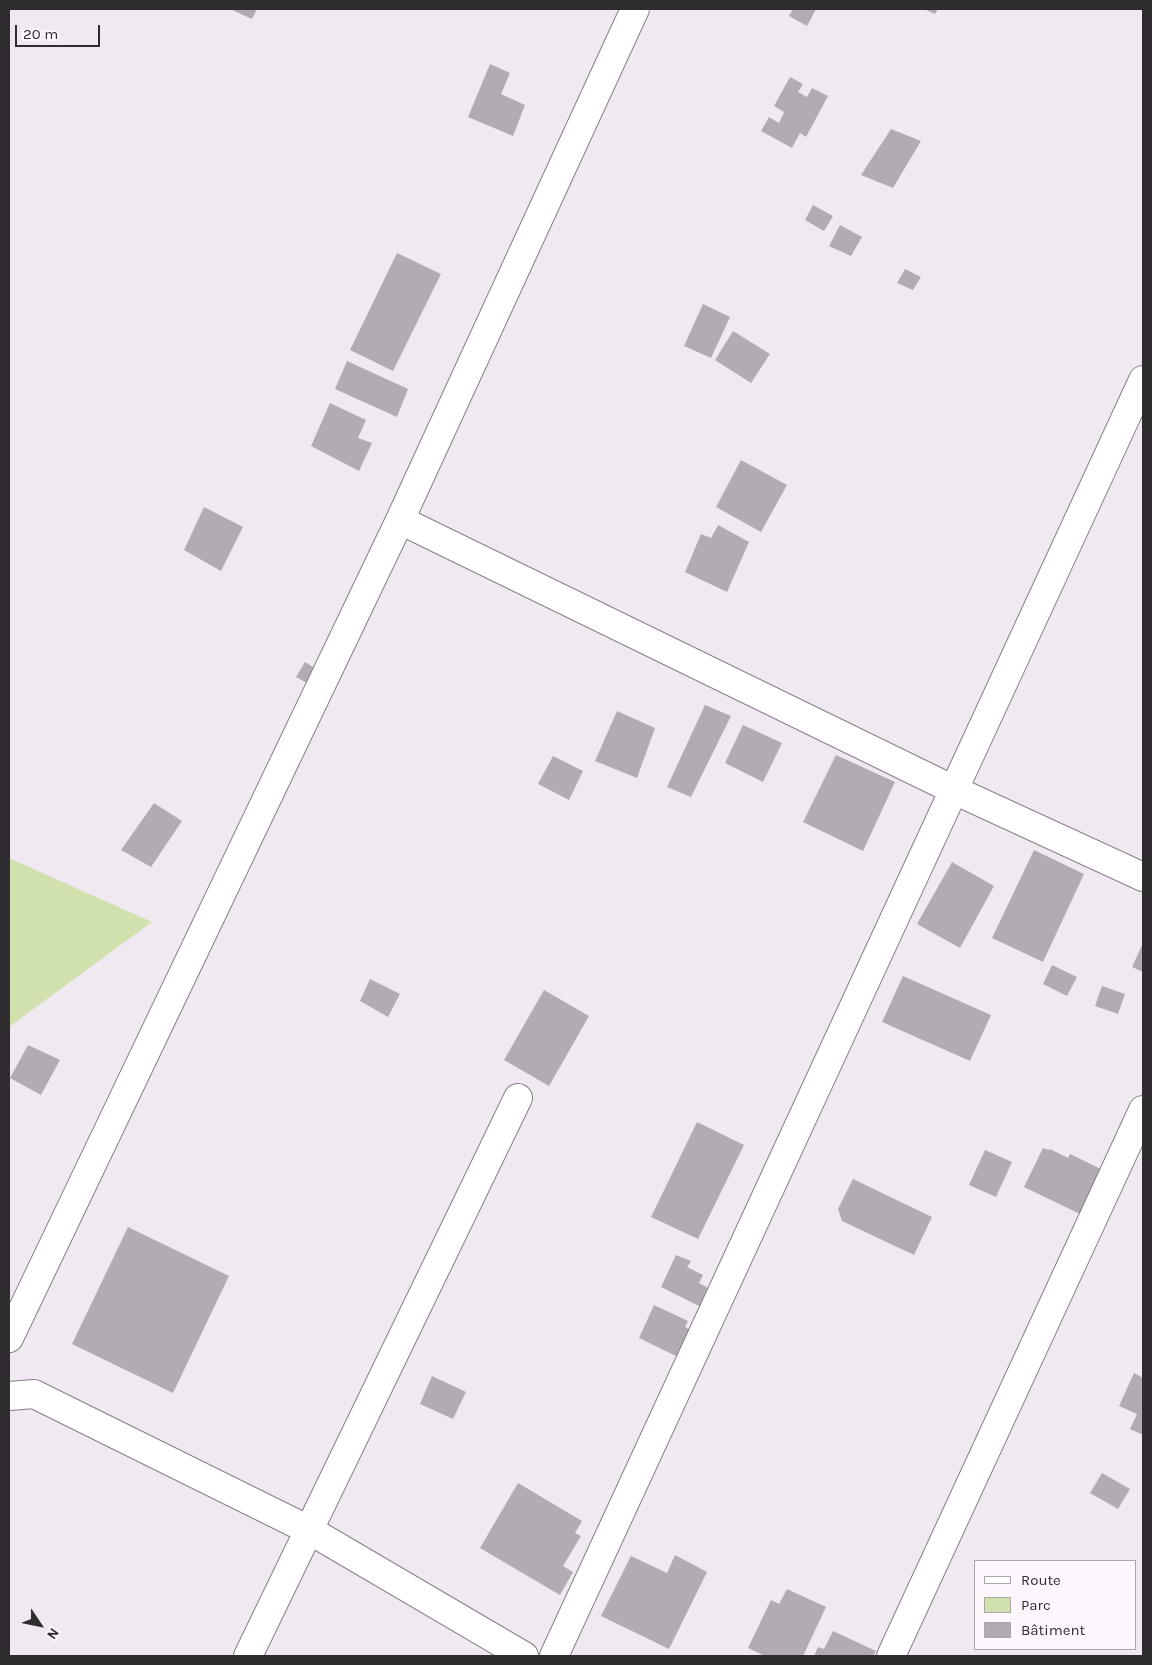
<!DOCTYPE html>
<meta charset="utf-8">
<style>
body{margin:0}
#map{position:relative;width:1152px;height:1665px;overflow:hidden;background:#f1e9f2;font-family:Karla,sans-serif}
canvas{display:block}
.frame{position:absolute;inset:0;border:10px solid #2f2c2f;pointer-events:none}
.legend{position:absolute;left:974px;top:1560px;width:162px;height:90px;box-sizing:border-box;background:#fef7fe;border:1px solid #aba6ab;margin:0;padding:6px 9px;list-style:none;font-size:15px;color:#2f2c2f}
.legend li{display:flex;align-items:center;gap:10px;height:25px}
.legend b{width:25px;border:1px solid #aba6ab}
.north{position:absolute;left:15px;top:1600px;width:50px;height:50px;-webkit-text-stroke:4px #fef7fe;paint-order:stroke;rotate:124deg;font-size:14px;font-weight:700;line-height:20px;text-align:center;color:#2f2c2f}
.north::after{content:'';display:block;margin:auto;width:18px;height:22px;background:#2f2c2f;clip-path:polygon(50% 0,100% 100%,50% 72%,0 100%)}
.scale{position:absolute;left:15px;top:25px;width:85px;height:22px;box-sizing:border-box;border:2px solid #2f2c2f;border-top:0;padding-left:6px;font-size:15px;line-height:18px;white-space:nowrap;color:#2f2c2f;-webkit-text-stroke:4px #fef7fe;paint-order:stroke}
</style>
<div id="map">
<canvas width="1152" height="1665"></canvas>
<div class="frame"></div>
<ul class="legend">
<li><b style="height:6px;background:#fff"></b>Route</li>
<li><b style="height:14px;background:#d0e1ae"></b>Parc</li>
<li><b style="height:14px;background:#b3abb3"></b>Bâtiment</li>
</ul>
<div class="north">N</div>
<div class="scale">20 m</div>
</div>
<script>
const g = document.querySelector('canvas').getContext('2d');
g.lineJoin = 'round';
function fill(path, color) {
  g.fillStyle = color;
  g.fill(path, 'evenodd');
}
function strokePath(path, color, width, dash) {
  g.strokeStyle = color;
  g.lineWidth = width;
  g.lineCap = dash ? 'butt' : 'round';
  g.setLineDash(dash || []);
  g.stroke(path);
}
fill(new Path2D(`
 M 9,858 L 152,922 L 9,1027 Z`), '#d0e1ae');
fill(new Path2D(`
 M 230,9 L 257,9 L 252,19 Z
 M 793,9 L 816,9 L 807,26 L 789,16 Z
 M 924,9 L 938,9 L 935,14 Z
 M 490,64 L 510,73 L 501,94 L 525,105 L 513,136 L 468,117 Z
 M 790,77 L 803,84 L 798,92 L 807,97 L 812,88 L 828,96 L 806,137 L 800,133 L 792,148 L 761,131 L 769,117 L 779,123 L 784,112 L 774,106 Z
 M 891,129 L 921,141 L 893,188 L 861,175 Z
 M 813,205 L 833,216 L 824,231 L 805,220 Z
 M 840,225 L 862,237 L 851,256 L 829,246 Z
 M 397,253 L 441,274 L 393,371 L 350,350 Z
 M 905,269 L 921,277 L 913,290 L 897,283 Z
 M 703,304 L 730,317 L 711,358 L 684,346 Z
 M 733,331 L 770,354 L 751,383 L 715,360 Z
 M 347,361 L 408,389 L 397,417 L 335,389 Z
 M 330,403 L 366,420 L 358,438 L 372,443 L 359,471 L 311,446 Z
 M 741,460 L 787,485 L 761,532 L 716,507 Z
 M 204,507 L 243,527 L 221,571 L 184,550 Z
 M 718,525 L 749,542 L 727,592 L 685,572 L 701,534 L 711,538 Z
 M 305,662 L 320,671 L 311,685 L 296,677 Z
 M 705,705 L 731,716 L 691,797 L 667,787 Z
 M 617,711 L 655,728 L 637,778 L 595,761 Z
 M 743,725 L 782,743 L 763,782 L 725,763 Z
 M 836,755 L 895,782 L 863,851 L 803,822 Z
 M 553,756 L 583,771 L 569,800 L 538,784 Z
 M 154,803 L 182,821 L 151,867 L 121,850 Z
 M 1034,850 L 1084,874 L 1043,962 L 992,938 Z
 M 952,862 L 994,886 L 960,948 L 917,924 Z
 M 1143,943 L 1143,972 L 1132,967 Z
 M 1052,965 L 1077,977 L 1067,996 L 1043,984 Z
 M 903,976 L 991,1015 L 970,1061 L 882,1022 Z
 M 370,979 L 400,994 L 388,1017 L 360,1001 Z
 M 1102,986 L 1125,994 L 1118,1014 L 1095,1006 Z
 M 544,990 L 589,1016 L 549,1086 L 504,1060 Z
 M 28,1045 L 60,1060 L 41,1095 L 10,1078 Z
 M 697,1122 L 744,1145 L 698,1239 L 651,1217 Z
 M 1043,1148 L 1049,1150 L 1050,1149 L 1068,1158 L 1070,1154 L 1101,1169 L 1080,1214 L 1024,1187 Z
 M 985,1150 L 1012,1162 L 996,1197 L 969,1185 Z
 M 853,1179 L 932,1217 L 914,1255 L 842,1221 L 838,1209 Z
 M 128,1227 L 229,1276 L 173,1393 L 72,1344 Z
 M 676,1255 L 691,1261 L 687,1267 L 703,1275 L 699,1283 L 714,1291 L 705,1309 L 661,1287 Z
 M 654,1305 L 688,1321 L 685,1327 L 695,1332 L 682,1359 L 639,1338 Z
 M 1134,1373 L 1143,1378 L 1143,1435 L 1130,1429 L 1137,1414 L 1119,1406 Z
 M 432,1376 L 466,1392 L 453,1419 L 420,1404 Z
 M 1102,1473 L 1130,1489 L 1118,1509 L 1090,1493 Z
 M 518,1483 L 582,1521 L 575,1533 L 581,1536 L 563,1566 L 573,1572 L 560,1595 L 480,1548 Z
 M 675,1555 L 707,1572 L 669,1649 L 601,1616 L 631,1556 L 667,1573 Z
 M 787,1589 L 826,1607 L 803,1656 L 765,1656 L 748,1648 L 771,1600 L 779,1604 Z
 M 833,1631 L 876,1651 L 873,1656 L 814,1656 L 818,1647 L 824,1649 Z`), '#b3abb3');
const minor = new Path2D(`
 M 400,520 L 954,790 L 1143,877
 M 9,1338 L 400,520 L 635,9
 M 248,1656 L 518,1098
 M 554,1656 L 1143,380
 M 891,1656 L 1143,1110`);
const tertiary = new Path2D(`
 M 9,1396 L 34,1394 L 309,1530 L 524,1656`);
strokePath(minor, '#867f87', 30);
strokePath(tertiary, '#867f87', 30);
strokePath(minor, '#fff', 28);
strokePath(tertiary, '#fff', 28);
</script>
